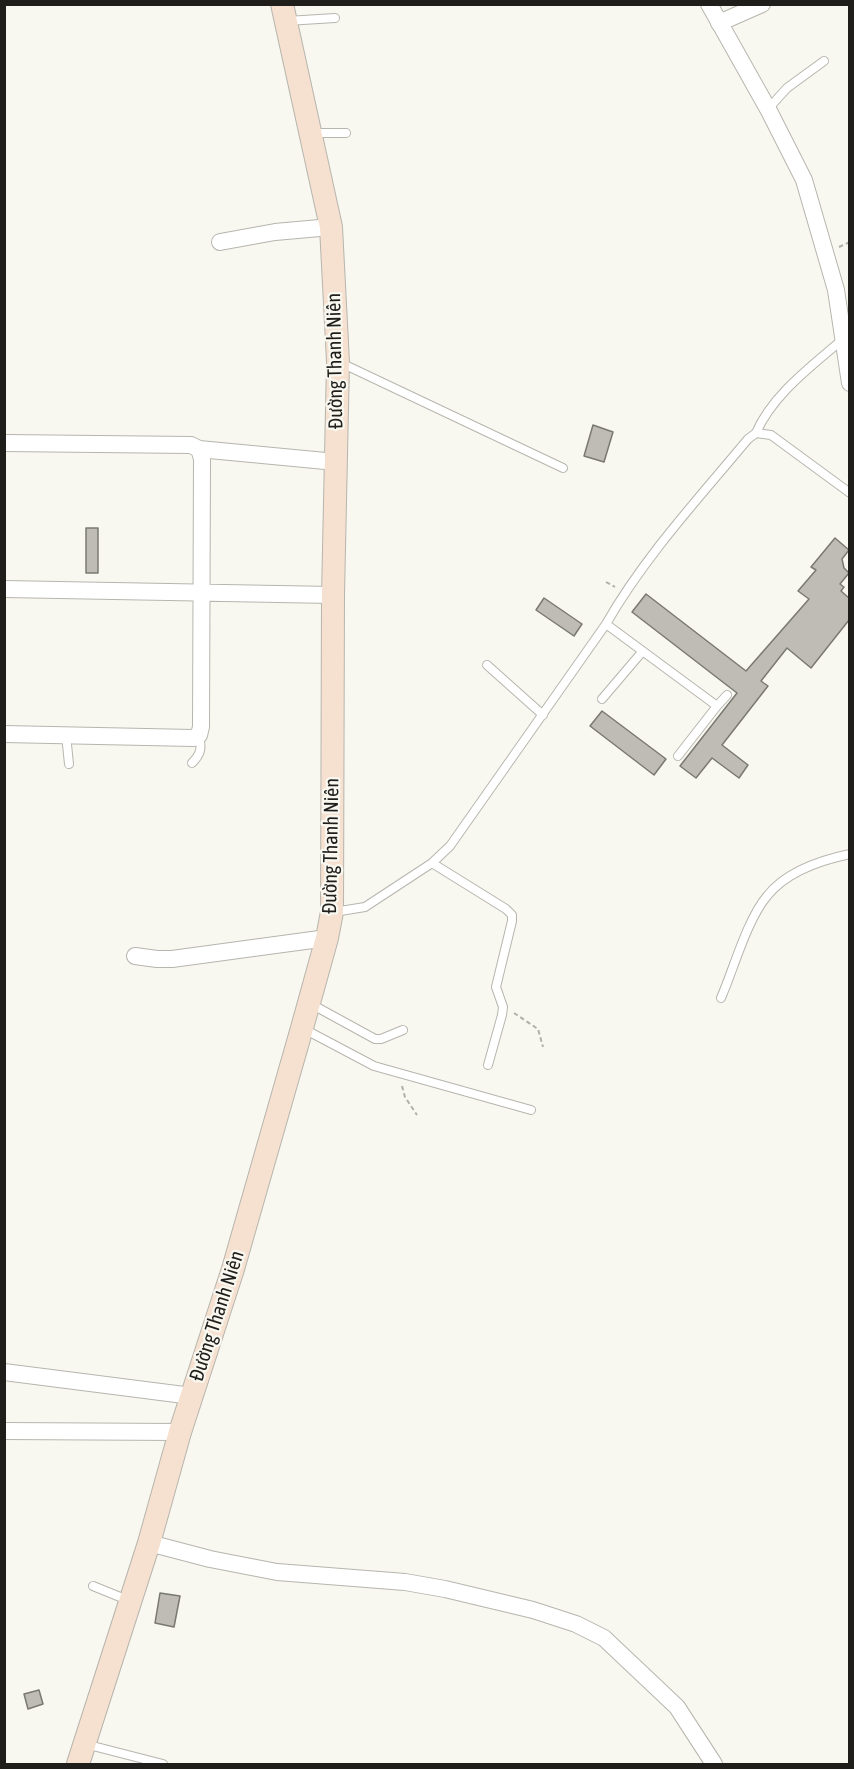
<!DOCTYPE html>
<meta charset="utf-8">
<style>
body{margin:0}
#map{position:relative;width:854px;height:1769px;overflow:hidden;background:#f9f8f0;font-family:"Asap Condensed",sans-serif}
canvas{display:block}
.frame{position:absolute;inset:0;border:6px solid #1f1e1b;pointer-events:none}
</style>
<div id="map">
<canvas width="854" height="1769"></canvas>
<div class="frame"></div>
</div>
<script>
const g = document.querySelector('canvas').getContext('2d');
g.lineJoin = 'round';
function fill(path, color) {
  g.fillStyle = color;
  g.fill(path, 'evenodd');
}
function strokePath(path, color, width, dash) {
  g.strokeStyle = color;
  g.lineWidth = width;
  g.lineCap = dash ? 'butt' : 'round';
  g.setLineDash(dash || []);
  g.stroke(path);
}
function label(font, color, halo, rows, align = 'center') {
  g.font = font + ' "Asap Condensed",sans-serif';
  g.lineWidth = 4.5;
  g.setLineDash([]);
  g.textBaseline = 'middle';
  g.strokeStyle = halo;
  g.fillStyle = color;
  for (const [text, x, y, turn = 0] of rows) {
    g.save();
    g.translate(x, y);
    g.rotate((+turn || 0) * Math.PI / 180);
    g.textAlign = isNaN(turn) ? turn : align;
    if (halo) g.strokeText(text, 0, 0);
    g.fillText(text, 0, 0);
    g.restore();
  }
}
const building = new Path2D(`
 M 593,425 L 613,432 L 604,462 L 584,456 Z
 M 86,528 L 98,528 L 98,573 L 86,573 Z
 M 835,538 L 849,550 L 842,559 L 844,568 L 849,573 L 840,584 L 844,587 L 841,591 L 849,598 L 849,620 L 811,668 L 787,648 L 761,681 L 768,686 L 722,745 L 748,765 L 739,778 L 712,758 L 696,778 L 680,766 L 737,693 L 632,612 L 646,594 L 746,671 L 809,599 L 798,591 L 816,570 L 811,567 Z
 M 544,598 L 582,624 L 574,636 L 536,610 Z
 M 602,711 L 666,759 L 654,775 L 590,726 Z
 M 160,1593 L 180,1596 L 174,1627 L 155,1623 Z
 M 39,1690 L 43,1704 L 28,1709 L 24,1694 Z`);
fill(building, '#bebcb5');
strokePath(building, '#797872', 1.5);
const service = new Path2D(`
 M 287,21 L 335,18
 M 768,109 L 787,88 L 824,61
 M 311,133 L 346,133
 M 339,362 L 563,468
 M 756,433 C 773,394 812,366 843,339
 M 606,624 L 717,706 L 727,695
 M 487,665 L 543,715
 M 602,699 L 642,652
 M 66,735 L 69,764
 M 678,756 L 717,706
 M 192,763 C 201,754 202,748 199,735
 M 432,863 L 506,909 L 512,915 L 512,921 L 496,987 L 503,1007 L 502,1015 L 488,1065
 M 334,912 L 365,907 L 432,863 L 450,846 L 606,624 C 645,556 699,498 748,439 L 756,433 L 771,435 L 850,493
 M 721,998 C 734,968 747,920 767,896 C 786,872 821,860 850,854
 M 311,1004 L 375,1039 L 381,1039 L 403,1030
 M 304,1029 L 374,1066 L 531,1110
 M 93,1586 L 130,1601
 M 85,1744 L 163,1764`);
const minor = new Path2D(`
 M 709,4 L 768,109 L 804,180 L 836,290 L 850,383
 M 719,23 L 762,4
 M 220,242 L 275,232 L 331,227
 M 4,443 L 191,445 L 199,449 L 336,462
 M 4,589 L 333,595
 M 4,734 L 193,738 L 199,735 L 201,727 L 202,459 L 199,449
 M 135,956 L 157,959 L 172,959 L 327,938
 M 4,1372 L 192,1396
 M 4,1431 L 180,1432
 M 149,1543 L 210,1559 L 277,1572 L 405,1582 L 445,1589 L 533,1610 L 576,1624 L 604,1638 L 677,1707 L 714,1764`);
const secondary = new Path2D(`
 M 78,1764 L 149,1543 L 180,1432 L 233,1269 L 302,1028 L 327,938 L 332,912 L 333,595 L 338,362 L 331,227 L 282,4`);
strokePath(service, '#b6b5ae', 10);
strokePath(minor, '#b6b5ae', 18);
strokePath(secondary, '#b6b5ae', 24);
strokePath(new Path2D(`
 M 839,247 L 850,242
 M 606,582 L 615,587
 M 514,1013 L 538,1029 L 543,1047
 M 402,1086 L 405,1097 L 417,1115`), '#b0afa9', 2, [4.5, 3]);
strokePath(service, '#fff', 8);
strokePath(minor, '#fff', 16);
strokePath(secondary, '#f6e0cf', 22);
label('20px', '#1f1e1b', '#f9f8f0', [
 ["Đường Thanh Niên",335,361,-91],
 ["Đường Thanh Niên",331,846,-89],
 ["Đường Thanh Niên",217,1316,-72]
]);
</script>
